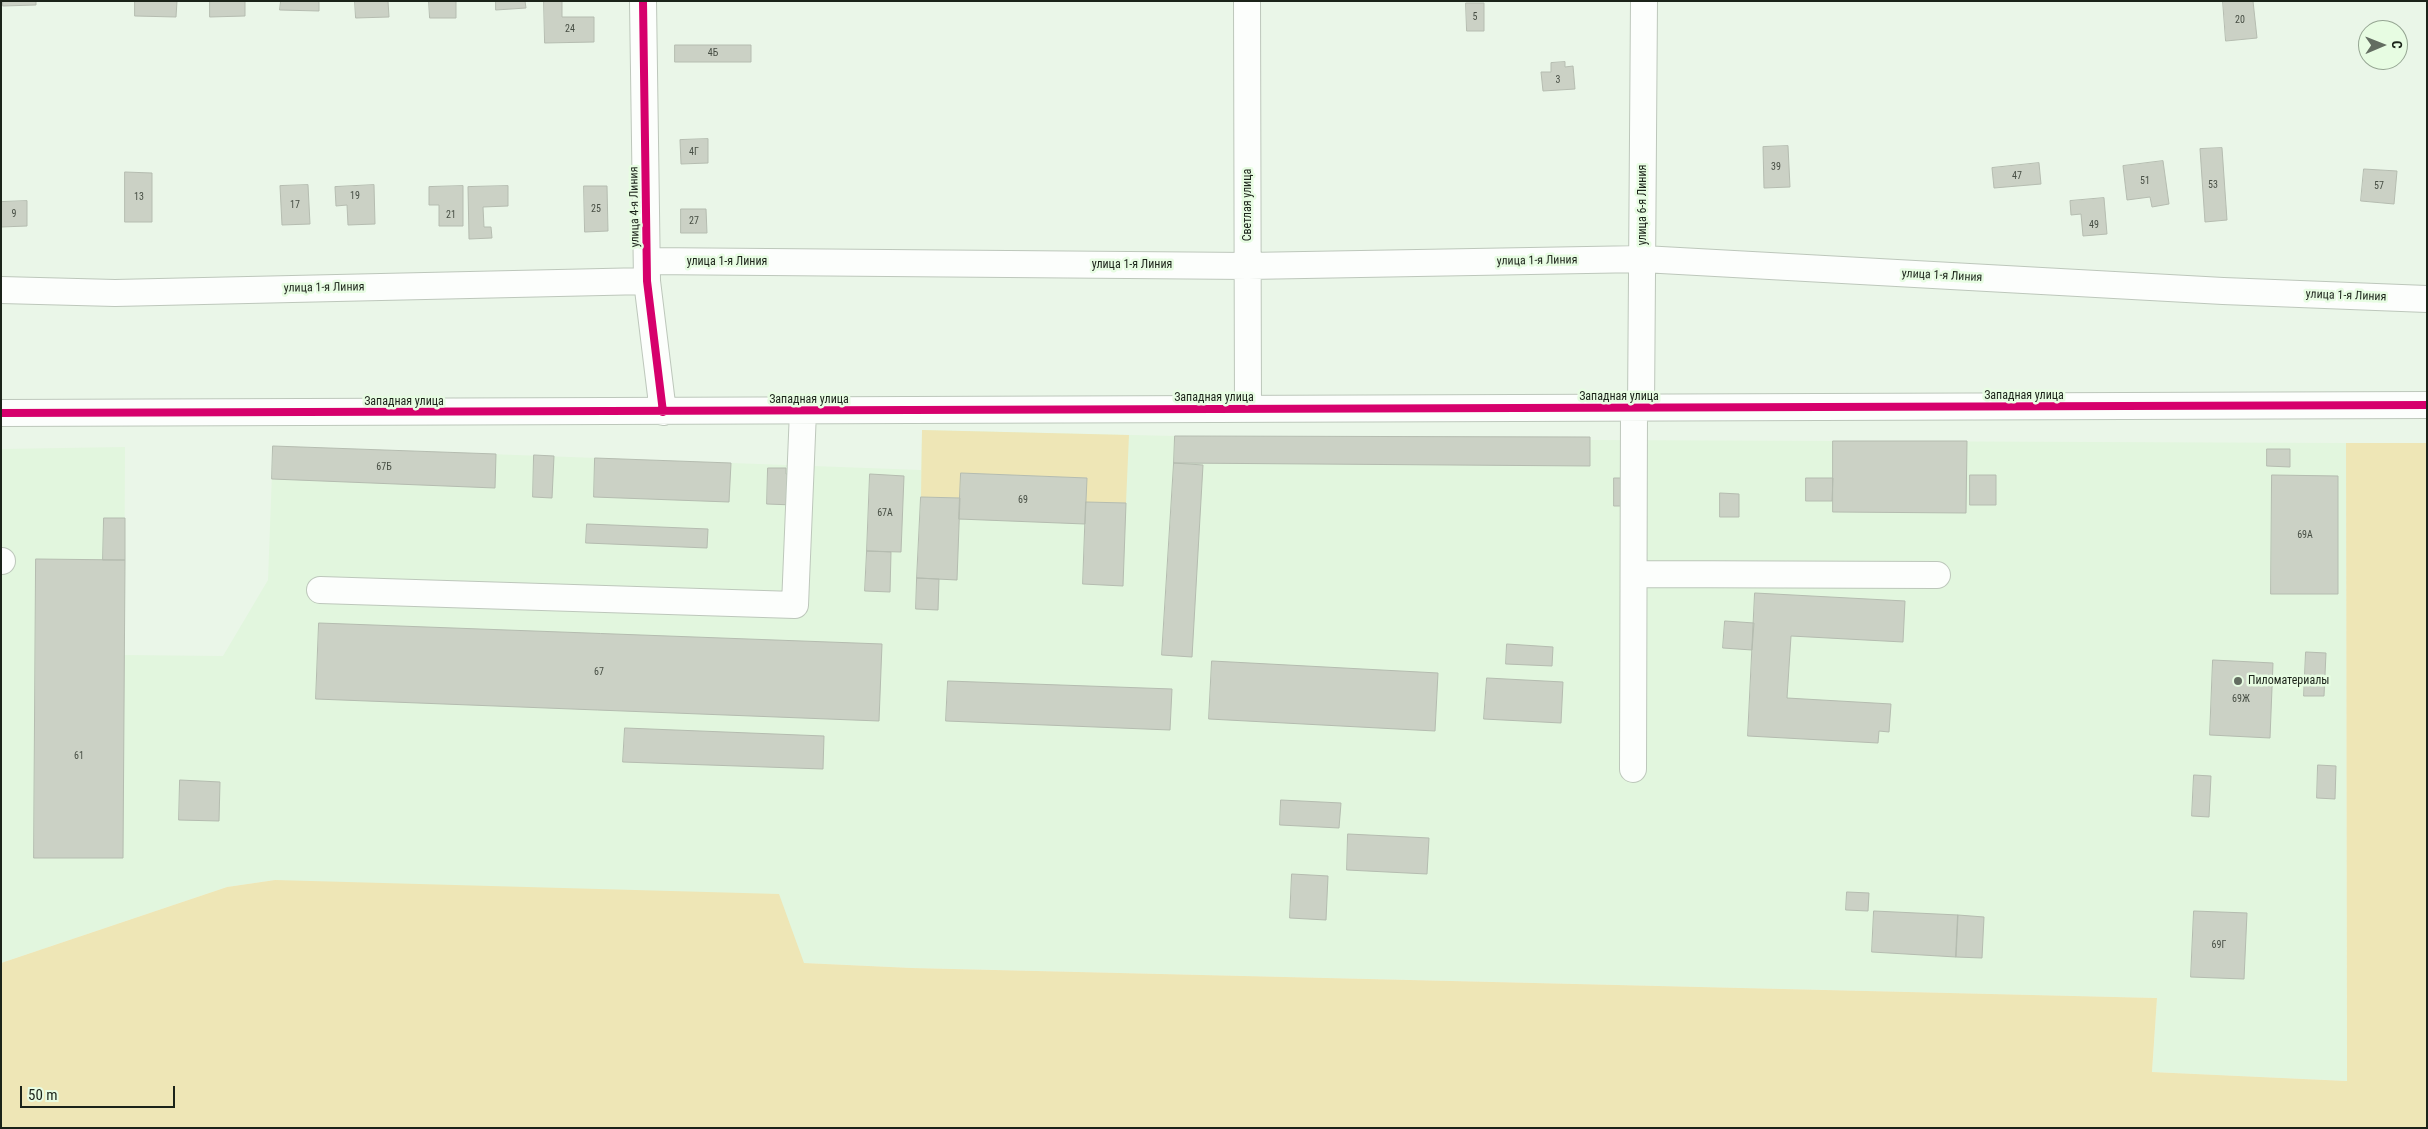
<!DOCTYPE html>
<meta charset="utf-8">
<style>
body{margin:0}
#map{position:relative;width:2428px;height:1129px;overflow:hidden;background:#eaf6e8;font-family:"Roboto Condensed",sans-serif}
canvas{display:block}
.frame{position:absolute;inset:0;border:2px solid #1b2319;pointer-events:none}
.north{position:absolute;left:2358px;top:20px;width:50px;height:50px;box-sizing:border-box;background:#e7fce2;border:1px solid #95a592;border-radius:50%;rotate:89deg;font-size:14px;font-weight:700;line-height:20px;text-align:center;color:#1b2319}
.north::after{content:'';display:block;margin:auto;width:18px;height:22px;background:#636d61;clip-path:polygon(50% 0,100% 100%,50% 72%,0 100%)}
.scale{position:absolute;left:20px;top:1086px;width:155px;height:22px;box-sizing:border-box;border:2px solid #1b2319;border-top:0;padding-left:6px;font-size:15px;line-height:18px;white-space:nowrap;color:#1b2319;-webkit-text-stroke:4px #e7fce2;paint-order:stroke}
</style>
<div id="map">
<canvas width="2428" height="1129"></canvas>
<div class="frame"></div>
<div class="north">С</div>
<div class="scale">50 m</div>
</div>
<script>
const g = document.querySelector('canvas').getContext('2d');
g.lineJoin = 'round';
function fill(path, color) {
  g.fillStyle = color;
  g.fill(path, 'evenodd');
}
function strokePath(path, color, width, dash) {
  g.strokeStyle = color;
  g.lineWidth = width;
  g.lineCap = dash ? 'butt' : 'round';
  g.setLineDash(dash || []);
  g.stroke(path);
}
function label(font, color, halo, rows, align = 'center') {
  g.font = font + ' "Roboto Condensed",sans-serif';
  g.lineWidth = 5;
  g.setLineDash([]);
  g.textBaseline = 'middle';
  g.strokeStyle = halo;
  g.fillStyle = color;
  for (const [text, x, y, turn = 0] of rows) {
    g.save();
    g.translate(x, y);
    g.rotate((+turn || 0) * Math.PI / 180);
    g.textAlign = isNaN(turn) ? turn : align;
    if (halo) g.strokeText(text, 0, 0);
    g.fillText(text, 0, 0);
    g.restore();
  }
}
fill(new Path2D(`
 M 922,430 L 1175,436 L 1590,440 L 2346,443 L 2347,1081 L 2152,1072 L 2157,998 L 912,968 L 804,963 L 275,880 L 227,887 L 1,963 L 1,449 L 125,447 L 124,655 L 223,656 L 268,580 L 273,446 L 921,470 Z`), '#e2f6de');
fill(new Path2D(`
 M 922,430 L 1129,435 L 1126,503 L 1086,502 L 1087,478 L 961,473 L 960,498 L 921,497 Z
 M 2346,443 L 2427,443 L 2427,1128 L 1,1128 L 1,963 L 227,887 L 275,880 L 779,894 L 804,963 L 912,968 L 2157,998 L 2152,1072 L 2347,1081 Z`), '#eee6b6');
const building = new Path2D(`
 M 3,1 L 36,1 L 36,5 L 3,6 Z
 M 135,1 L 177,1 L 176,17 L 135,16 Z
 M 210,1 L 245,1 L 245,16 L 210,17 Z
 M 281,1 L 319,1 L 319,11 L 280,10 Z
 M 355,1 L 388,1 L 389,17 L 356,18 Z
 M 429,1 L 456,1 L 456,18 L 430,18 Z
 M 496,1 L 525,1 L 526,8 L 496,10 Z
 M 544,1 L 562,1 L 562,17 L 594,17 L 594,42 L 545,43 Z
 M 2223,1 L 2253,1 L 2257,38 L 2226,41 Z
 M 1466,3 L 1484,3 L 1484,31 L 1467,31 Z
 M 675,45 L 751,45 L 751,62 L 675,62 Z
 M 1565,62 L 1565,67 L 1573,66 L 1575,89 L 1543,91 L 1541,72 L 1551,72 L 1551,63 Z
 M 708,139 L 708,163 L 681,164 L 680,140 Z
 M 1788,146 L 1790,187 L 1764,188 L 1763,147 Z
 M 2222,148 L 2227,220 L 2205,222 L 2200,149 Z
 M 2163,161 L 2169,204 L 2152,207 L 2150,197 L 2127,200 L 2123,166 Z
 M 2039,163 L 2041,184 L 1994,188 L 1992,168 Z
 M 2364,169 L 2397,171 L 2394,204 L 2361,201 Z
 M 125,172 L 152,173 L 152,222 L 125,222 Z
 M 308,185 L 310,224 L 282,225 L 280,186 Z
 M 374,185 L 375,224 L 348,225 L 347,205 L 336,206 L 335,187 Z
 M 463,186 L 463,226 L 439,226 L 439,205 L 429,205 L 429,187 Z
 M 508,186 L 508,206 L 483,207 L 484,227 L 491,227 L 492,238 L 469,239 L 468,187 Z
 M 584,186 L 607,186 L 608,231 L 585,232 Z
 M 2104,198 L 2107,234 L 2083,236 L 2081,214 L 2071,215 L 2070,201 Z
 M 27,201 L 27,226 L 1,227 L 1,202 Z
 M 681,209 L 706,209 L 707,233 L 681,233 Z
 M 1175,436 L 1590,437 L 1590,466 L 1174,463 Z
 M 1833,441 L 1967,441 L 1966,513 L 1833,512 Z
 M 273,446 L 496,454 L 495,488 L 272,479 Z
 M 2267,449 L 2290,449 L 2290,467 L 2267,466 Z
 M 534,455 L 554,456 L 552,498 L 533,497 Z
 M 595,458 L 731,463 L 729,502 L 594,497 Z
 M 1174,463 L 1203,465 L 1192,657 L 1162,655 Z
 M 768,468 L 786,468 L 786,474 L 794,474 L 793,505 L 767,504 Z
 M 961,473 L 1087,478 L 1085,524 L 959,519 Z
 M 870,474 L 904,476 L 901,552 L 867,551 Z
 M 1970,475 L 1996,475 L 1996,505 L 1970,505 Z
 M 2272,475 L 2338,476 L 2338,594 L 2271,594 Z
 M 1614,478 L 1625,478 L 1624,506 L 1614,506 Z
 M 1806,478 L 1833,478 L 1832,501 L 1806,501 Z
 M 1720,493 L 1739,494 L 1739,517 L 1720,517 Z
 M 921,497 L 960,498 L 957,580 L 917,578 Z
 M 1086,502 L 1126,503 L 1123,586 L 1083,584 Z
 M 104,518 L 125,518 L 125,560 L 103,560 Z
 M 587,524 L 708,529 L 707,548 L 586,543 Z
 M 867,551 L 891,552 L 890,592 L 865,591 Z
 M 36,559 L 125,560 L 123,858 L 34,858 Z
 M 917,578 L 939,579 L 938,610 L 916,609 Z
 M 1755,593 L 1905,601 L 1903,642 L 1791,636 L 1787,698 L 1891,704 L 1889,732 L 1879,731 L 1878,743 L 1748,736 Z
 M 1725,621 L 1754,623 L 1752,650 L 1723,648 Z
 M 319,623 L 882,644 L 879,721 L 316,699 Z
 M 1507,644 L 1553,647 L 1552,666 L 1506,664 Z
 M 2306,652 L 2326,653 L 2324,696 L 2304,696 Z
 M 2213,660 L 2273,663 L 2270,738 L 2210,735 Z
 M 1212,661 L 1438,673 L 1435,731 L 1209,719 Z
 M 1487,678 L 1563,682 L 1561,723 L 1484,719 Z
 M 948,681 L 1172,689 L 1170,730 L 946,721 Z
 M 625,728 L 824,736 L 823,769 L 623,762 Z
 M 2318,765 L 2336,766 L 2335,799 L 2317,798 Z
 M 2194,775 L 2211,776 L 2209,817 L 2192,816 Z
 M 180,780 L 220,782 L 219,821 L 179,820 Z
 M 1281,800 L 1341,803 L 1339,828 L 1280,825 Z
 M 1348,834 L 1429,838 L 1427,874 L 1347,870 Z
 M 1292,874 L 1328,876 L 1326,920 L 1290,918 Z
 M 1847,892 L 1869,893 L 1868,911 L 1846,910 Z
 M 1874,911 L 1958,915 L 1956,957 L 1872,952 Z
 M 2194,911 L 2247,913 L 2244,979 L 2191,977 Z
 M 1958,915 L 1984,917 L 1982,958 L 1956,957 Z`);
fill(building, '#cbd1c5');
strokePath(building, '#b5bcb0', 1);
const minor = new Path2D(`
 M 643,1 L 647,281 L 663,412
 M 1247,1 L 1248,409
 M 647,261 L 1248,266 L 1643,259 L 2223,291 L 2427,299
 M 1,290 L 115,293 L 647,281
 M 1641,409 L 1644,1
 M 1,413 L 2427,405
 M 1,561 L 2,561
 M 1634,574 L 1937,575
 M 320,590 L 795,605 L 803,411
 M 1633,769 L 1634,409`);
strokePath(minor, '#bdc7bb', 28);
strokePath(minor, '#fcfefc', 26);
strokePath(new Path2D(`
 M 643,1 L 647,281 L 663,412
 M 1,413 L 2427,405`), '#d6006c', 8);
for (const [x, y, r, color] of [
 [2238,681,5,"#636d61"]
]) {
  const dot = new Path2D();
  dot.arc(x, y, r, 0, 2 * Math.PI);
  g.fillStyle = color;
  g.fill(dot);
  strokePath(dot, '#e7fce2', 2);
}
label('10px', '#474e44', null, [
 ["5",1475,17],
 ["20",2240,20],
 ["24",570,29],
 ["4Б",713,53],
 ["3",1558,80],
 ["4Г",694,152],
 ["39",1776,167],
 ["47",2017,176],
 ["51",2145,181],
 ["53",2213,185],
 ["57",2379,186],
 ["19",355,196],
 ["13",139,197],
 ["17",295,205],
 ["25",596,209],
 ["9",14,214],
 ["21",451,215],
 ["27",694,221],
 ["49",2094,225],
 ["67Б",384,467],
 ["69",1023,500],
 ["67А",885,513],
 ["69А",2305,535],
 ["67",599,672],
 ["69Ж",2241,699],
 ["61",79,756],
 ["69Г",2219,945]
]);
label('12px', '#1b2319', '#e7fce2', [
 ["Светлая улица",1248,205,-90],
 ["улица 6-я Линия",1643,205,-90],
 ["улица 4-я Линия",635,207,-91],
 ["улица 1-я Линия",1537,261,-1],
 ["улица 1-я Линия",727,262],
 ["улица 1-я Линия",1132,265],
 ["улица 1-я Линия",1942,276,3],
 ["улица 1-я Линия",324,288,-1],
 ["улица 1-я Линия",2346,296,2],
 ["Западная улица",2024,396],
 ["Западная улица",1619,397],
 ["Западная улица",1214,398],
 ["Западная улица",809,400],
 ["Западная улица",404,402]
]);
label('12px', '#1b2319', '#e7fce2', [
 ["Пиломатериалы",2248,681]
], 'left');
</script>
